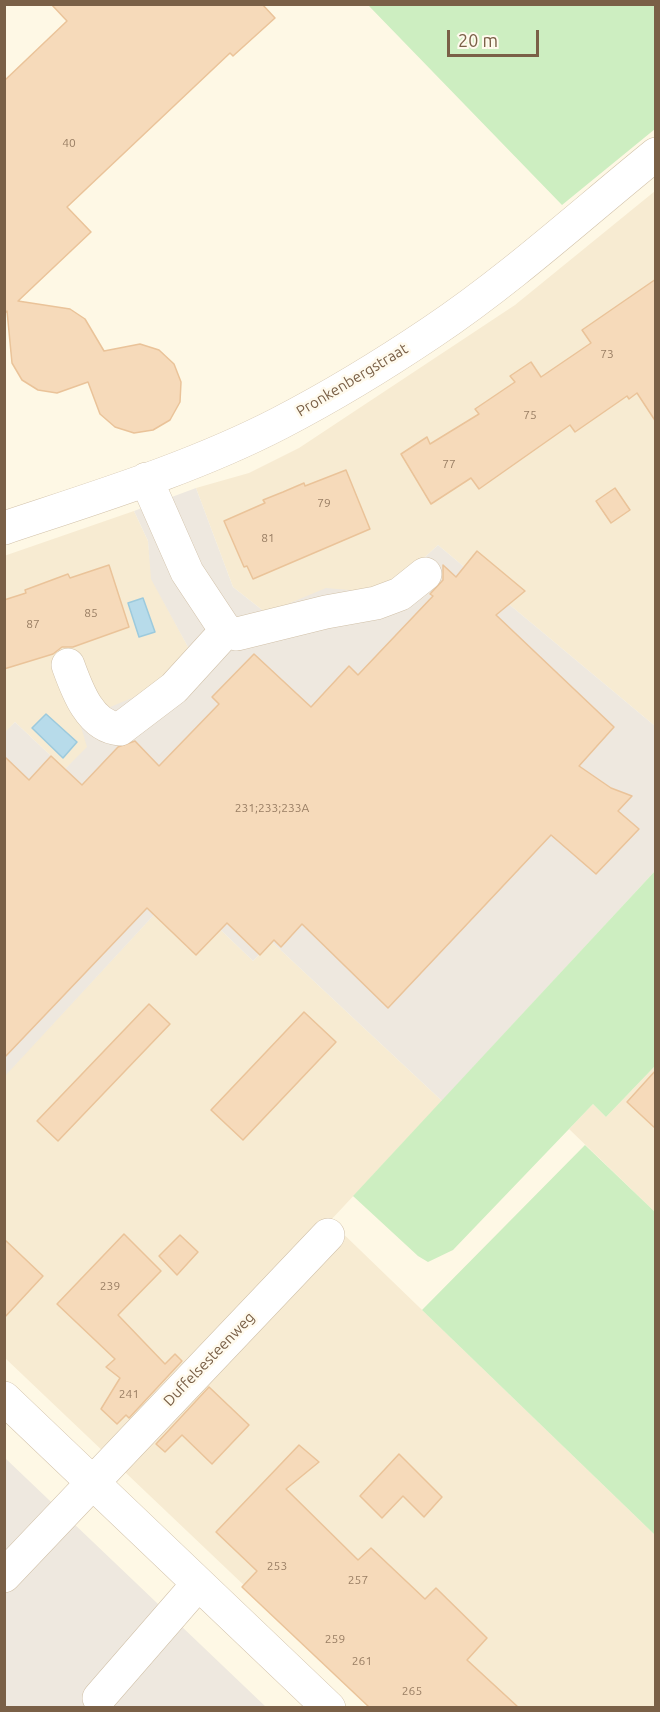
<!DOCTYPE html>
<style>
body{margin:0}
#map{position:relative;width:660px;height:1712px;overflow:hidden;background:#fef8e5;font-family:Ubuntu,sans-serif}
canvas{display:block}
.frame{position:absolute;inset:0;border:6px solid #7a6047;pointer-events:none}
.scale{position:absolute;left:447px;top:30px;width:92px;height:27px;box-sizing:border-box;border:3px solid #7a6047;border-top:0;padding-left:8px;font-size:18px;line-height:21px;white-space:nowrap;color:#7a6047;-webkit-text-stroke:4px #fffaed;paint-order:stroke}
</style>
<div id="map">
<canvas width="660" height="1712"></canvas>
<div class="frame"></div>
<div class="scale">20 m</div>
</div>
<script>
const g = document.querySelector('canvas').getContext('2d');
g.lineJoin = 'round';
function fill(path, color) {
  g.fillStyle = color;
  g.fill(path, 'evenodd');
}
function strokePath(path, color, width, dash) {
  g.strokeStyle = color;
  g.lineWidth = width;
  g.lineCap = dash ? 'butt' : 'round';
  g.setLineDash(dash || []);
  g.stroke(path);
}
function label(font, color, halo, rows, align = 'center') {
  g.font = font + ' Ubuntu,sans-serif';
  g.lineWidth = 5;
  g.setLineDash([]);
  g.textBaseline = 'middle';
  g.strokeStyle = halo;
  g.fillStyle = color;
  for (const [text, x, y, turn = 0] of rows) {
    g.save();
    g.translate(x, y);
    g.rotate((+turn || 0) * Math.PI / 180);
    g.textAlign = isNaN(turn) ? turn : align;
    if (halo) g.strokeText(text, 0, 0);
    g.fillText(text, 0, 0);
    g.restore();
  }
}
fill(new Path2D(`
 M 655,191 L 655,726 L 438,545 L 401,579 L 373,592 L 266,613 L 233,587 L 196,488 L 249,473 L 299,448 L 515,305 Z
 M 134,511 L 148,541 L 152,579 L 189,649 L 151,690 L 65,769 L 15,722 L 5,733 L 4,556 Z
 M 178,889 L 253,961 L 272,942 L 442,1101 L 330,1221 L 655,1535 L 655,1707 L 372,1707 L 5,1358 L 4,1076 Z
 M 655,1066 L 655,1212 L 569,1129 L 593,1104 L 606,1117 Z`), '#f7ebd2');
fill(new Path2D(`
 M 196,488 L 233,587 L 266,613 L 326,588 L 373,592 L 401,579 L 438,545 L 655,726 L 655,871 L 442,1101 L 272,942 L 253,961 L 178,889 L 5,1076 L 4,733 L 15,722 L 65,769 L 87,747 L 79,720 L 151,690 L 189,649 L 151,579 L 148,541 L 134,511 Z
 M 5,1458 L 266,1707 L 5,1707 Z`), '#eee8df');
fill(new Path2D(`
 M 368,5 L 655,5 L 655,129 L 562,205 Z
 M 655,871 L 655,1066 L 606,1117 L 593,1104 L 453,1250 L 428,1262 L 418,1256 L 353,1196 Z
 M 585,1145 L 655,1212 L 655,1535 L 422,1310 Z`), '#cdeec1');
const water = new Path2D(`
 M 143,598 L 155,632 L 139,637 L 128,603 Z
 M 46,714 L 77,742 L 63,758 L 32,728 Z`);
fill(water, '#b7dbea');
strokePath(water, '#9ccadd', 1.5);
const building = new Path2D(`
 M 51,4 L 262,4 L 275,18 L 233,56 L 230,53 L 67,207 L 91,232 L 18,301 L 70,309 L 85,319 L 104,351 L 140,344 L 159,350 L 174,364 L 181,382 L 180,402 L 170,420 L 153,430 L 134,433 L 115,427 L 100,414 L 88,382 L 57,393 L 38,390 L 22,380 L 12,363 L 7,311 L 4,314 L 4,81 L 67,21 Z
 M 656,279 L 656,422 L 637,393 L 629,399 L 627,396 L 575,432 L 570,425 L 479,489 L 471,478 L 431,504 L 401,454 L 427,437 L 430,444 L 479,414 L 475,409 L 515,382 L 510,376 L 531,362 L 541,377 L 591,343 L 582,330 Z
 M 346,470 L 370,529 L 253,579 L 247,566 L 244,567 L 224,521 L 265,503 L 263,500 L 283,492 L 304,483 L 305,486 Z
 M 615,488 L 630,510 L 611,523 L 596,501 Z
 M 477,551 L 525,591 L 496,615 L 614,727 L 579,766 L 611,788 L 632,796 L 618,811 L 639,829 L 596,874 L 551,835 L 388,1008 L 302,924 L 281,947 L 274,940 L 260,955 L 227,923 L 196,955 L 147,908 L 4,1058 L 4,756 L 29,780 L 51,756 L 82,785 L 118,747 L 135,741 L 159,766 L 219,704 L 212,697 L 254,654 L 311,707 L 349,666 L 358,675 L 433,596 L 430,594 L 443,580 L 443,565 L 456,577 Z
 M 109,565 L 129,627 L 73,647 L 62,647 L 53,654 L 4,669 L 4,600 L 26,593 L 25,590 L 68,574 L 70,578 Z
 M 149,1004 L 170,1024 L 58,1141 L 37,1121 Z
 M 304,1012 L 336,1042 L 243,1140 L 211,1110 Z
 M 656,1070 L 656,1129 L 627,1102 Z
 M 124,1234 L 161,1271 L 118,1315 L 165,1364 L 175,1354 L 182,1361 L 129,1418 L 126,1415 L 117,1424 L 101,1409 L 120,1378 L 106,1367 L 115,1359 L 57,1304 Z
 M 180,1235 L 198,1252 L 177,1275 L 159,1256 Z
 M 4,1239 L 43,1276 L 4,1318 Z
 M 209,1387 L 249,1425 L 212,1464 L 182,1435 L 165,1452 L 156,1444 Z
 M 299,1445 L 319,1462 L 286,1489 L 358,1560 L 371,1548 L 425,1599 L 436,1588 L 487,1638 L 467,1660 L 518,1707 L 369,1707 L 242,1587 L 257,1571 L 216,1532 Z
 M 399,1454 L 442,1497 L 424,1517 L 403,1496 L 382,1518 L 360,1496 Z`);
fill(building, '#f6daba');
strokePath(building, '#eac399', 1.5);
const minor = new Path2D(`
 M 146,479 L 187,572 L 226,631 L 237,634 L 326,612 L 376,603 L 400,594 L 425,574
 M 4,528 C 97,497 193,468 280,423 C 332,396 383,365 432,332 C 511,279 582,214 656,154
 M 68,665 C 77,690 90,727 120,729 L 174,688 L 226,631
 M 4,1398 L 329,1708
 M 4,1576 L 328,1235
 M 99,1698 L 198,1584`);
strokePath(minor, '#d1c1a9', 34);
strokePath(minor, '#fff', 33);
label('12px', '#997e64', null, [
 ["40",69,143],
 ["73",607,354],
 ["75",530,415],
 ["77",449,464],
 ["79",324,503],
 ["81",268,538],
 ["85",91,613],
 ["87",33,624],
 ["231;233;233A",272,808],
 ["239",110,1286],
 ["241",129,1394],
 ["253",277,1566],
 ["257",358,1580],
 ["259",335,1639],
 ["261",362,1661],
 ["265",412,1691]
]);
label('15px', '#7a6047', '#fffaed', [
 ["Pronkenbergstraat",352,380,-31],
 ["Duffelsesteenweg",209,1359,-46]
]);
</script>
